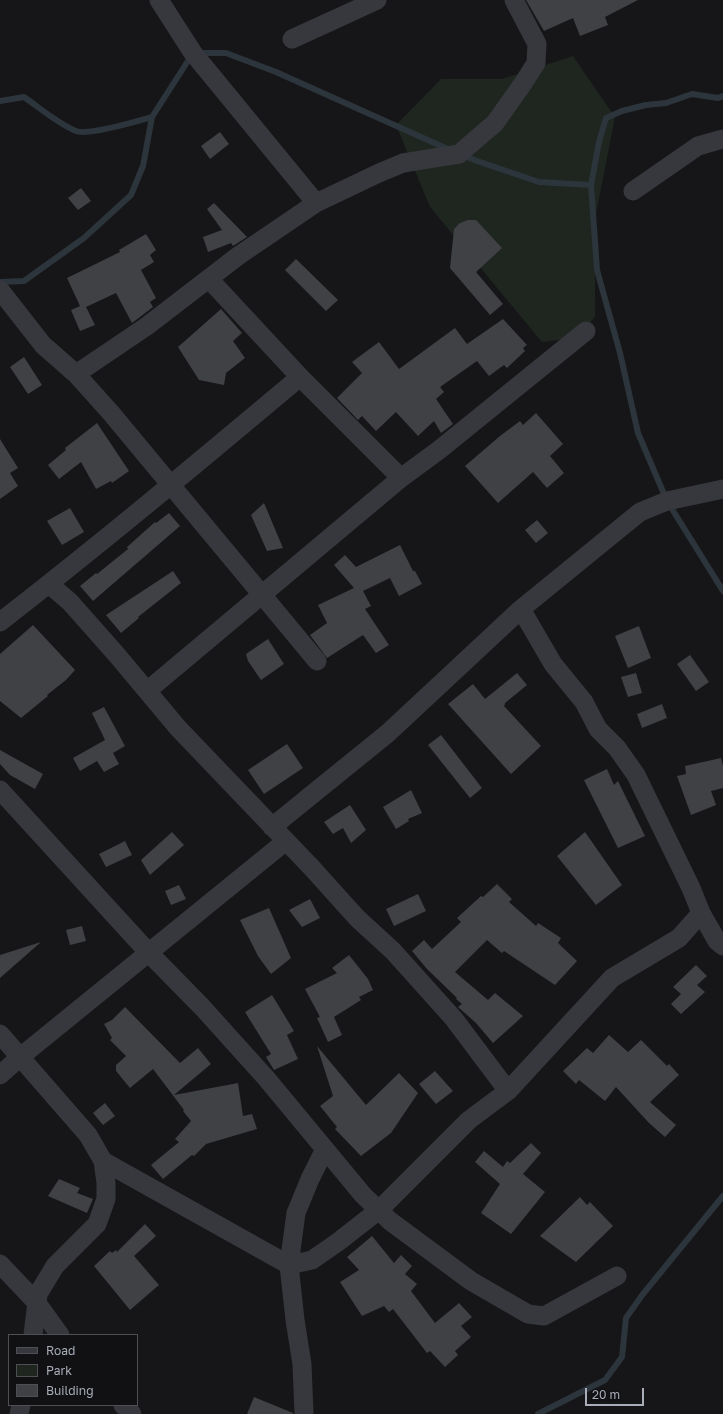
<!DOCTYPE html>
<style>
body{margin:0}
#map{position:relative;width:723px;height:1414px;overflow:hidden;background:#161618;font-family:"Golos Text",sans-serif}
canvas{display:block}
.legend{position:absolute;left:8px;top:1334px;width:130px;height:72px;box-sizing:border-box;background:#111113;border:1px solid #4d4f55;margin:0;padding:5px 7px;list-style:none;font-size:12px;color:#a8adb8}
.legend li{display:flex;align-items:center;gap:8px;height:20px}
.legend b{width:20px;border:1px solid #4d4f55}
.scale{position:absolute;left:585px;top:1388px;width:59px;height:18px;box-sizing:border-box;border:2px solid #a8adb8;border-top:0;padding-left:5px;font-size:12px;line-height:14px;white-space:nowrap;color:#a8adb8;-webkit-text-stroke:3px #111113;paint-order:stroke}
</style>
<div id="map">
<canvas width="723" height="1414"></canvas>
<ul class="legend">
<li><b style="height:5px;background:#37383d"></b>Road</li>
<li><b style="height:11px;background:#1e261f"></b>Park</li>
<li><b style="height:11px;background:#404145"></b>Building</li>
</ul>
<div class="scale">20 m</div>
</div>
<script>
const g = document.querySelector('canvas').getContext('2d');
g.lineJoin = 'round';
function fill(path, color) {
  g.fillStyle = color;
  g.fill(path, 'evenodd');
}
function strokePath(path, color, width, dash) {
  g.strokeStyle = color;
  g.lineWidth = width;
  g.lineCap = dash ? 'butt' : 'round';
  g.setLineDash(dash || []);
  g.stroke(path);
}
fill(new Path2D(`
 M 573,56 L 615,117 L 595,219 L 595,317 L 575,338 L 542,342 L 430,207 L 396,125 L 441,79 L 502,79 Z`), '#1e261f');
strokePath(new Path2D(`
 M 723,96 L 718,98 L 692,94 L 666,103 L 646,105 L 622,111 L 606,118 L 599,142 L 591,185 L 597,270 L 620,353 L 638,433 L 667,501 L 723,591
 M 0,101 L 24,97 C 40,108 57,123 76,131 C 88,136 138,121 152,117
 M 462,155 L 477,161 L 539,182 L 591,185
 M 0,282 L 24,281 L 84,238 L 131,195 L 143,166 L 152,117 L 193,53 L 226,53 L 276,72 L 450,150
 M 538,1414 L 605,1380 L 622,1357 L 626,1318 L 643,1294 L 723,1196`), '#2c353c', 6);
fill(new Path2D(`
 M 526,0 L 638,0 L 605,17 L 608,25 L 580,36 L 573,18 L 544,31 Z
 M 220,132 L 229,144 L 210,159 L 201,146 Z
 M 81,188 L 91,201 L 78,210 L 68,198 Z
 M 214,203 L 247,237 L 233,246 L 231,243 L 208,252 L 203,237 L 222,230 L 207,209 Z
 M 468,220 L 476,220 L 502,248 L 476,272 L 503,304 L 490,315 L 450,268 L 454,229 L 460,223 Z
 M 146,234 L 156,250 L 150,255 L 154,262 L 141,270 L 156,298 L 150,302 L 153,307 L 132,323 L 116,293 L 86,307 L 95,325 L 80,331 L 71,310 L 80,306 L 67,278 L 120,252 L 119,250 Z
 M 296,259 L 338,300 L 326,311 L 285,270 Z
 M 221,309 L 242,333 L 233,341 L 245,358 L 226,373 L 224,385 L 199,380 L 178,347 Z
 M 503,319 L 527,345 L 523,348 L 525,351 L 507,368 L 504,365 L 489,376 L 477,361 L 440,387 L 444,392 L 436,399 L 453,424 L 441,433 L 434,421 L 418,436 L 396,412 L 376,431 L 362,416 L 358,420 L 337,398 L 362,373 L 352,362 L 379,342 L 399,369 L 455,328 L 467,344 Z
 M 24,357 L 42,385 L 28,394 L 10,367 Z
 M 536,413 L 563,444 L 550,456 L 564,473 L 547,488 L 533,472 L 498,503 L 465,466 L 500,436 L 520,421 L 523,425 Z
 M 97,423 L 129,471 L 112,483 L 111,481 L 96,489 L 81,462 L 59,479 L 48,465 L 66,450 L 65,448 Z
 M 0,439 L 18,468 L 10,473 L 18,486 L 0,499 Z
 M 264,503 L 283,548 L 267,551 L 251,515 Z
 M 70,508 L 84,532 L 62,545 L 47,521 Z
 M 169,513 L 180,526 L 93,601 L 80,586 L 96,573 L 97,574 L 128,549 L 127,547 L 155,522 L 156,523 Z
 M 537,520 L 548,533 L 536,543 L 525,530 Z
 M 400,545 L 413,571 L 415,571 L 422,584 L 399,596 L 390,578 L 363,591 L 371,606 L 365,609 L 389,645 L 376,653 L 363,635 L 327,658 L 310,635 L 327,623 L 318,605 L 354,588 L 334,565 L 345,555 L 356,567 Z
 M 173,571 L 181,583 L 138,617 L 139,618 L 121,633 L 106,615 Z
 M 33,625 L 75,670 L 66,680 L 47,695 L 48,696 L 21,718 L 0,701 L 0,654 Z
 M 639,626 L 651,658 L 628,668 L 615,636 Z
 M 268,639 L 284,664 L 261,680 L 248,661 L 246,654 Z
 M 690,655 L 709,682 L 696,691 L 677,664 Z
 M 517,673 L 527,685 L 505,703 L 505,704 L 504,706 L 541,746 L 511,774 L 448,704 L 473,684 L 485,699 Z
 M 636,673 L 642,693 L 628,697 L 621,677 Z
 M 662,704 L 667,718 L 642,728 L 637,714 Z
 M 104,707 L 125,746 L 113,753 L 119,764 L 104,772 L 97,761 L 80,771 L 73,758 L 105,740 L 92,713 Z
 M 441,735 L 482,788 L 470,798 L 428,745 Z
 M 287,744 L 303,768 L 264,794 L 248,770 Z
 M 0,750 L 43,774 L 35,789 L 10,775 L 0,764 Z
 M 721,758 L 723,766 L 723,788 L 711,791 L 716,805 L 691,815 L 677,776 L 686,774 L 685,766 Z
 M 607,769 L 614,785 L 618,781 L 645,836 L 618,848 L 584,780 Z
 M 411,790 L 422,813 L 408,819 L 409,821 L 396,829 L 383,807 Z
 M 350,805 L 366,830 L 351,843 L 343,828 L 333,834 L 324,822 Z
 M 172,832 L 184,845 L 150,875 L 141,860 Z
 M 585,832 L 622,885 L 596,905 L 557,856 Z
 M 125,841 L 132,855 L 106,867 L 99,854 Z
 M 497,884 L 512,899 L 509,902 L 536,926 L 538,923 L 561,938 L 558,943 L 577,961 L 555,985 L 504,951 L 502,953 L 487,940 L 455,972 L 488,1000 L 495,993 L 523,1016 L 493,1043 L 476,1023 L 458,1007 L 462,1004 L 456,999 L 457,998 L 427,969 L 412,951 L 424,940 L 432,949 L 461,922 L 457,918 L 481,896 L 483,897 Z
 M 179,885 L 186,899 L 171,905 L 165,891 Z
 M 418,894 L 426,911 L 394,926 L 386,909 Z
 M 310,899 L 320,918 L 302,927 L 289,910 Z
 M 269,908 L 291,958 L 271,974 L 258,956 L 240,920 Z
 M 82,926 L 86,941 L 70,945 L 66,930 Z
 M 41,942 L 0,978 L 0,955 Z
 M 349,955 L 368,979 L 373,990 L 359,997 L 361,1000 L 334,1017 L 342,1035 L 328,1042 L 317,1018 L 320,1017 L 305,989 L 337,973 L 332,968 Z
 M 696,965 L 707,976 L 697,985 L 705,992 L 681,1014 L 671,1004 L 681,994 L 673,987 Z
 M 272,995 L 294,1031 L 287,1035 L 298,1059 L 274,1070 L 266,1057 L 271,1054 L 245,1012 Z
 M 125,1007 L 180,1063 L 198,1048 L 211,1064 L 174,1095 L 238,1083 L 243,1116 L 252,1114 L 257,1129 L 206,1144 L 194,1156 L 192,1155 L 163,1179 L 151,1165 L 179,1142 L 175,1139 L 191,1121 L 183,1111 L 184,1110 L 153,1069 L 130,1088 L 116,1071 L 116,1065 L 126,1056 L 110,1040 L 112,1038 L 104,1024 L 112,1020 Z
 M 609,1035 L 628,1052 L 641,1040 L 667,1066 L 669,1064 L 679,1075 L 650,1102 L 676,1125 L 665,1137 L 649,1123 L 616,1087 L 605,1101 L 579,1080 L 576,1084 L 563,1071 L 587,1048 L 593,1053 Z
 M 317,1046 L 366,1105 L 399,1073 L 418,1093 L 391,1133 L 361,1156 L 335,1129 L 337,1127 L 320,1106 L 333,1096 Z
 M 435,1071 L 453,1091 L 436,1104 L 419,1084 Z
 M 105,1103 L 115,1116 L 103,1125 L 93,1113 Z
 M 531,1143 L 541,1153 L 523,1174 L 545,1192 L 511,1234 L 481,1213 L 500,1184 L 475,1162 L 484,1151 L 503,1167 L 507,1161 L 510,1163 Z
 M 59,1179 L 80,1188 L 77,1193 L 93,1199 L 87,1213 L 48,1196 Z
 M 580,1197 L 587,1205 L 590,1202 L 613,1226 L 576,1262 L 540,1236 Z
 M 145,1224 L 156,1236 L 134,1256 L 159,1285 L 130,1310 L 94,1266 L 110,1251 L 112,1253 L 116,1250 L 117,1252 Z
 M 372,1236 L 394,1263 L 401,1255 L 412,1266 L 405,1274 L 417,1284 L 411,1291 L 435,1323 L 459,1303 L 472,1317 L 461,1326 L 471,1337 L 455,1351 L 458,1355 L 445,1367 L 430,1351 L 427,1353 L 393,1309 L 389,1312 L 384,1306 L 362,1316 L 340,1282 L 359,1270 L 347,1257 Z
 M 254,1397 L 293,1413 L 293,1414 L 247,1414 Z`), '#404145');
strokePath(new Path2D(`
 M 159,0 L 193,53 L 316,203
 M 292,39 L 377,0
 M 633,191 L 698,146 L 723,139
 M 209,279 L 300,377 L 401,478
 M 0,290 L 43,345 L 76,374 L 111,413 L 317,661
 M 76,374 L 147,326 L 238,256 L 316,203 L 379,173 L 403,163 L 459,154 L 495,123 L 524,82 L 536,63 L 537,44 L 514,0
 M 49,584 L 70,602 L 116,654 L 178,728 L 312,868 L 357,918 L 393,951 L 454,1019 L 508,1091
 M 521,609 L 553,664 L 584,702 L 598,729 L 617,748 L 636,775 L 691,888 L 701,913 L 717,941 L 723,946
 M 0,622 C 102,543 201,460 300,377
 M 147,691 L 401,478 L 439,450 L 586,331
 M 0,790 L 149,953 L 202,1007 L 266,1078 L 363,1195 L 390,1221 L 471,1281 L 528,1314 L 544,1316 L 617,1276
 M 272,827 L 388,733 L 521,609 L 640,512 L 667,501 L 723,489
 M 0,1034 L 88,1135 L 103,1161 L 106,1183 L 106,1199 L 97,1224 L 55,1266 L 38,1294 L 33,1335
 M 0,1075 L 19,1058 L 286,841
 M 103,1161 L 289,1265 L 312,1260 L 338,1242 L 379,1210 L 469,1120 L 508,1091 L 612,978 L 679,938 L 701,913
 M 0,1264 L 37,1303 L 60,1335
 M 123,1405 L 132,1414
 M 19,1414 L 21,1405
 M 304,1414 L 302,1364 L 295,1320 L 289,1265 L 296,1213 L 310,1179 L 325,1149`), '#37383d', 19);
</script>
